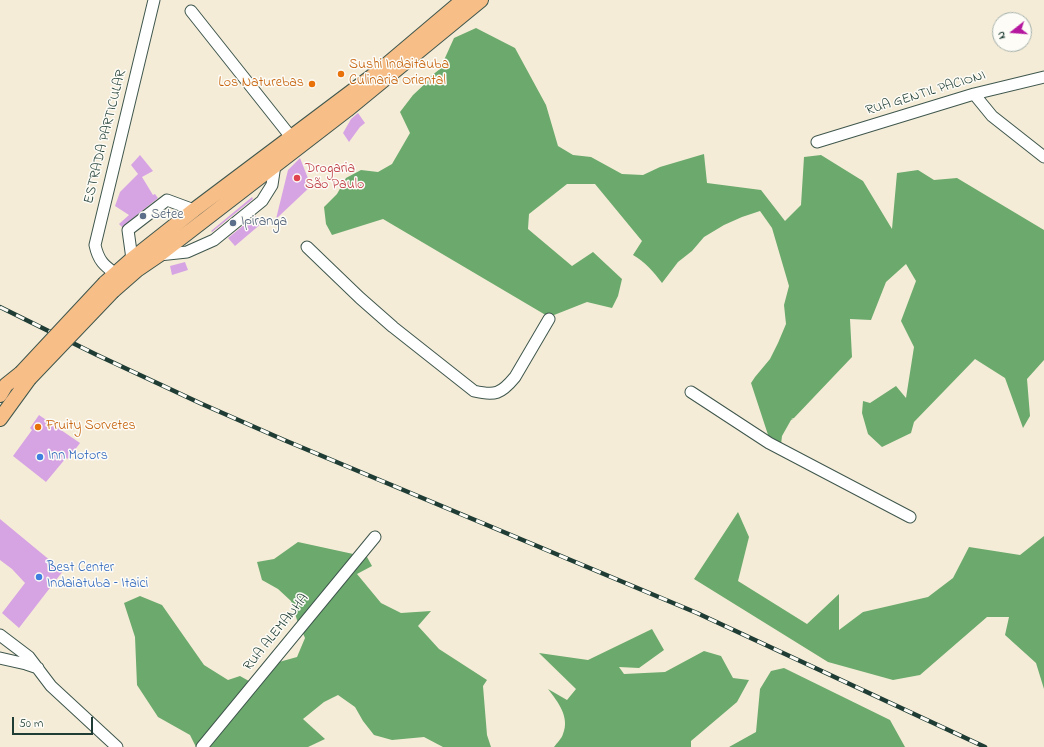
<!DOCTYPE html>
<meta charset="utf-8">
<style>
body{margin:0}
#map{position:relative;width:1044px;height:747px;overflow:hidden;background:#f5ecd8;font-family:"Indie Flower",sans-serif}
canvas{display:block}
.north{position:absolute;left:992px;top:12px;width:40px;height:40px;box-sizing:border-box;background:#fdfcf7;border:1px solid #a4b0a9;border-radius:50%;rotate:253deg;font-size:11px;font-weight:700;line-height:16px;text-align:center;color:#1f3d34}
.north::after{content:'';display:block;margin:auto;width:14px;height:18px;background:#b5179e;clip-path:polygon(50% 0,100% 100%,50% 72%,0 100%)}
.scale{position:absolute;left:12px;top:717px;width:81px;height:18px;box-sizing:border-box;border:2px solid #1f3d34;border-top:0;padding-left:5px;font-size:12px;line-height:14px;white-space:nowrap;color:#1f3d34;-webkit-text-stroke:3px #fdfcf7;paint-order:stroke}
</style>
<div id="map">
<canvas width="1044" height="747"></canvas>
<div class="north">N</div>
<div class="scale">50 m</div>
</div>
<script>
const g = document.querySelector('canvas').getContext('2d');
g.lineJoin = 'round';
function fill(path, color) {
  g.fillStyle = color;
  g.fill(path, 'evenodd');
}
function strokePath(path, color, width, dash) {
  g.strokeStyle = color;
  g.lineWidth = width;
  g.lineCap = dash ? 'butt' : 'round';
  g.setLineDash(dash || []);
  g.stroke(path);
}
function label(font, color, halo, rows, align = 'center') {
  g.font = font + ' "Indie Flower",sans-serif';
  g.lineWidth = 3;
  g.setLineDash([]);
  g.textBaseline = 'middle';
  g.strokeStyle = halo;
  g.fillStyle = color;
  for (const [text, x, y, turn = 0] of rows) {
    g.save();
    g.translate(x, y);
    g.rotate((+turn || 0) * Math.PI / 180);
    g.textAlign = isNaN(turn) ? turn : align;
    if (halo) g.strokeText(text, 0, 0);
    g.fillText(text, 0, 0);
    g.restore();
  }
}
fill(new Path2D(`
 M 476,28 L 515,48 L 546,105 L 558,146 L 573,155 L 591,157 L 622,174 L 643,175 L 660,167 L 704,154 L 707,183 L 761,190 L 785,221 L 801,205 L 804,157 L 821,155 L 863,181 L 892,229 L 897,173 L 918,170 L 934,180 L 957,178 L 1044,230 L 1044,360 L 1027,379 L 1030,416 L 1023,428 L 1005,378 L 975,359 L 914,422 L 911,433 L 882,447 L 868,434 L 862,413 L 863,401 L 870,403 L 896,386 L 906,398 L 914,347 L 901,321 L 916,281 L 906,264 L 886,282 L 871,320 L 850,319 L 852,357 L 794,418 L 791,419 L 793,420 L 791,420 L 782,436 L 780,453 L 773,450 L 751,383 L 755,377 L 770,359 L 778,343 L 786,324 L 784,305 L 789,286 L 772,228 L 760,211 L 742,217 L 724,225 L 704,237 L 692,251 L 678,262 L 662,283 C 654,272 645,262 633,255 L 642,241 L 595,184 L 567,184 L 529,214 L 528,229 L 572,266 L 593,252 L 622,279 L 618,296 L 612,308 L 587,302 L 549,317 L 383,219 L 332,235 L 326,224 L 324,207 L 337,194 L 346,178 L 361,170 L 378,172 L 392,164 L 410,133 L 400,112 L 413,95 L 428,81 L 431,76 L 440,69 L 454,38 Z
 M 738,512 L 749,537 L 738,581 L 807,624 L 839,594 L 839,630 L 863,612 L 928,597 L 953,578 L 969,547 L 1020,555 L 1044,536 L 1044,689 L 1036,663 L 1005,635 L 1009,617 L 987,617 L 920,675 L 893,680 L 828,662 L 694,579 Z
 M 298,542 L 367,557 L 372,566 L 357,574 L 381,603 L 401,613 L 431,611 L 418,626 L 439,649 L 487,680 L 483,686 L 487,735 L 491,747 L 443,747 L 424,737 L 392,740 L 374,735 L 363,721 L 355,707 L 338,695 L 324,702 L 303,719 L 325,739 L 308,747 L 196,747 L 190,735 L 158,717 L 137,685 L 135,637 L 124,603 L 140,596 L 162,605 L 204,665 L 228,680 L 240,676 L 256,685 L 279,662 L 297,657 L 305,638 L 297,620 L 291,601 L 278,589 L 262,580 L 257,562 L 274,559 Z
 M 652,629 L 664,650 L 639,668 L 619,667 L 624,674 L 665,672 L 704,651 L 721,656 L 733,678 L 749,680 L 737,702 L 691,741 L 691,747 L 554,747 C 557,743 562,738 563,734 C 570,717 558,702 548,689 L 567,700 L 576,689 L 539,653 L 588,660 Z
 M 784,668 L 890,720 L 905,747 L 729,747 L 756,732 L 760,689 L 771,671 Z`), '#6baa6c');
fill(new Path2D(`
 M 358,113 L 365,123 L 360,127 L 349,142 L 343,133 L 351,119 Z
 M 140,155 L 153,171 L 142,177 L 153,195 L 155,194 L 158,198 L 122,227 L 119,224 L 129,215 L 115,206 L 120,192 L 138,174 L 131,165 Z
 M 300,158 L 311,186 L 276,219 L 288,170 Z
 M 252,197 L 253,199 L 212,232 L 211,231 Z
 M 255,216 L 262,223 L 235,246 L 228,238 Z
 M 185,262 L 188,270 L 172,275 L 170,266 Z
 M 39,415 L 80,443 L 68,459 L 66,458 L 46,482 L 13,456 L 32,430 L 30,428 Z
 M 0,519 L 63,571 L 19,628 L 2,613 L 25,583 L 12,569 L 0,560 Z`), '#d7a4e3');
const minor = new Path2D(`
 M 191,11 L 291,137
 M 974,94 L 992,116 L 1044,157
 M 817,142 L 974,94 L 1044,77
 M 307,247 L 360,298 L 393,327 L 474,391 C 495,396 501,394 515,377 L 549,319
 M 159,255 L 187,252 L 214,240 L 262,201 L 272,185 L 275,165
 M 132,259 L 128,230 L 167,200 L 194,210
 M 121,278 C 107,267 99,264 95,245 L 154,0
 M 691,392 L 769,443 L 910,517
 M 0,635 L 29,657 L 51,686 L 117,747
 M 0,658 L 26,664 L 38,668
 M 202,747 L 375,537`);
const major = new Path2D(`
 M 105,283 L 132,259 L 194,210 L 379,71 L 463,0
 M 113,291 L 137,270 L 159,255 L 347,110 L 481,0
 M 0,395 L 6,385 L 21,373
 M 0,419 L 29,379`);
strokePath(minor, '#3f574d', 13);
strokePath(major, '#3f574d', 16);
strokePath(minor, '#fff', 11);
strokePath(major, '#f7be88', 14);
const rail = new Path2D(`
 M 0,307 L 97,355 L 202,404 L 284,440 L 697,613 L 985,747`);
strokePath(rail, '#1f3d34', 4.5);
strokePath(rail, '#fdfcf7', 3, [9]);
const majorBridge = new Path2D(`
 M 21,373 L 105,283
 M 29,379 L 113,291`);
strokePath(majorBridge, '#3f574d', 16, []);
strokePath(majorBridge, '#f7be88', 14);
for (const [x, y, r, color] of [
 [341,74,4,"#e8710a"],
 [312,84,4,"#e8710a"],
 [297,178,4,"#e0444e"],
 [143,216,4,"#5c6f8a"],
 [233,223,4,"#5c6f8a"],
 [38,427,4,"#e8710a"],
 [40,457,4,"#3f7fe0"],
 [39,577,4,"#3f7fe0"]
]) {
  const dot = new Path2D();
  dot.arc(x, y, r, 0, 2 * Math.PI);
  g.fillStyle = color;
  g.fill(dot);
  strokePath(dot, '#fdfcf7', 1.5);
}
label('14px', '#c56008', '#fdfcf7', [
 ["Sushi Indaitauba",349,66],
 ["Culinaria Oriental",349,82],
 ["Los Naturebas",304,84,"right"],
 ["Fruity Sorvetes",46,427]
], 'left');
label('14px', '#1f3d34', '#fdfcf7', [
 ["RUA GENTIL PACIONI",926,94,-17],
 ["ESTRADA PARTICULAR",106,137,-76],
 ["RUA ALEMANHA",277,633,-51]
]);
label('14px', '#be3a42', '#fdfcf7', [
 ["Drogaria",305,170],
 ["São Paulo",305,186]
], 'left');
label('14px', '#4e5e75', '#fdfcf7', [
 ["Setee",151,216],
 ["Ipiranga",241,223]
], 'left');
label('14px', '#366cbe', '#fdfcf7', [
 ["Inn Motors",48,457],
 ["Best Center",47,569],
 ["Indaiatuba – Itaici",47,585]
], 'left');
</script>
